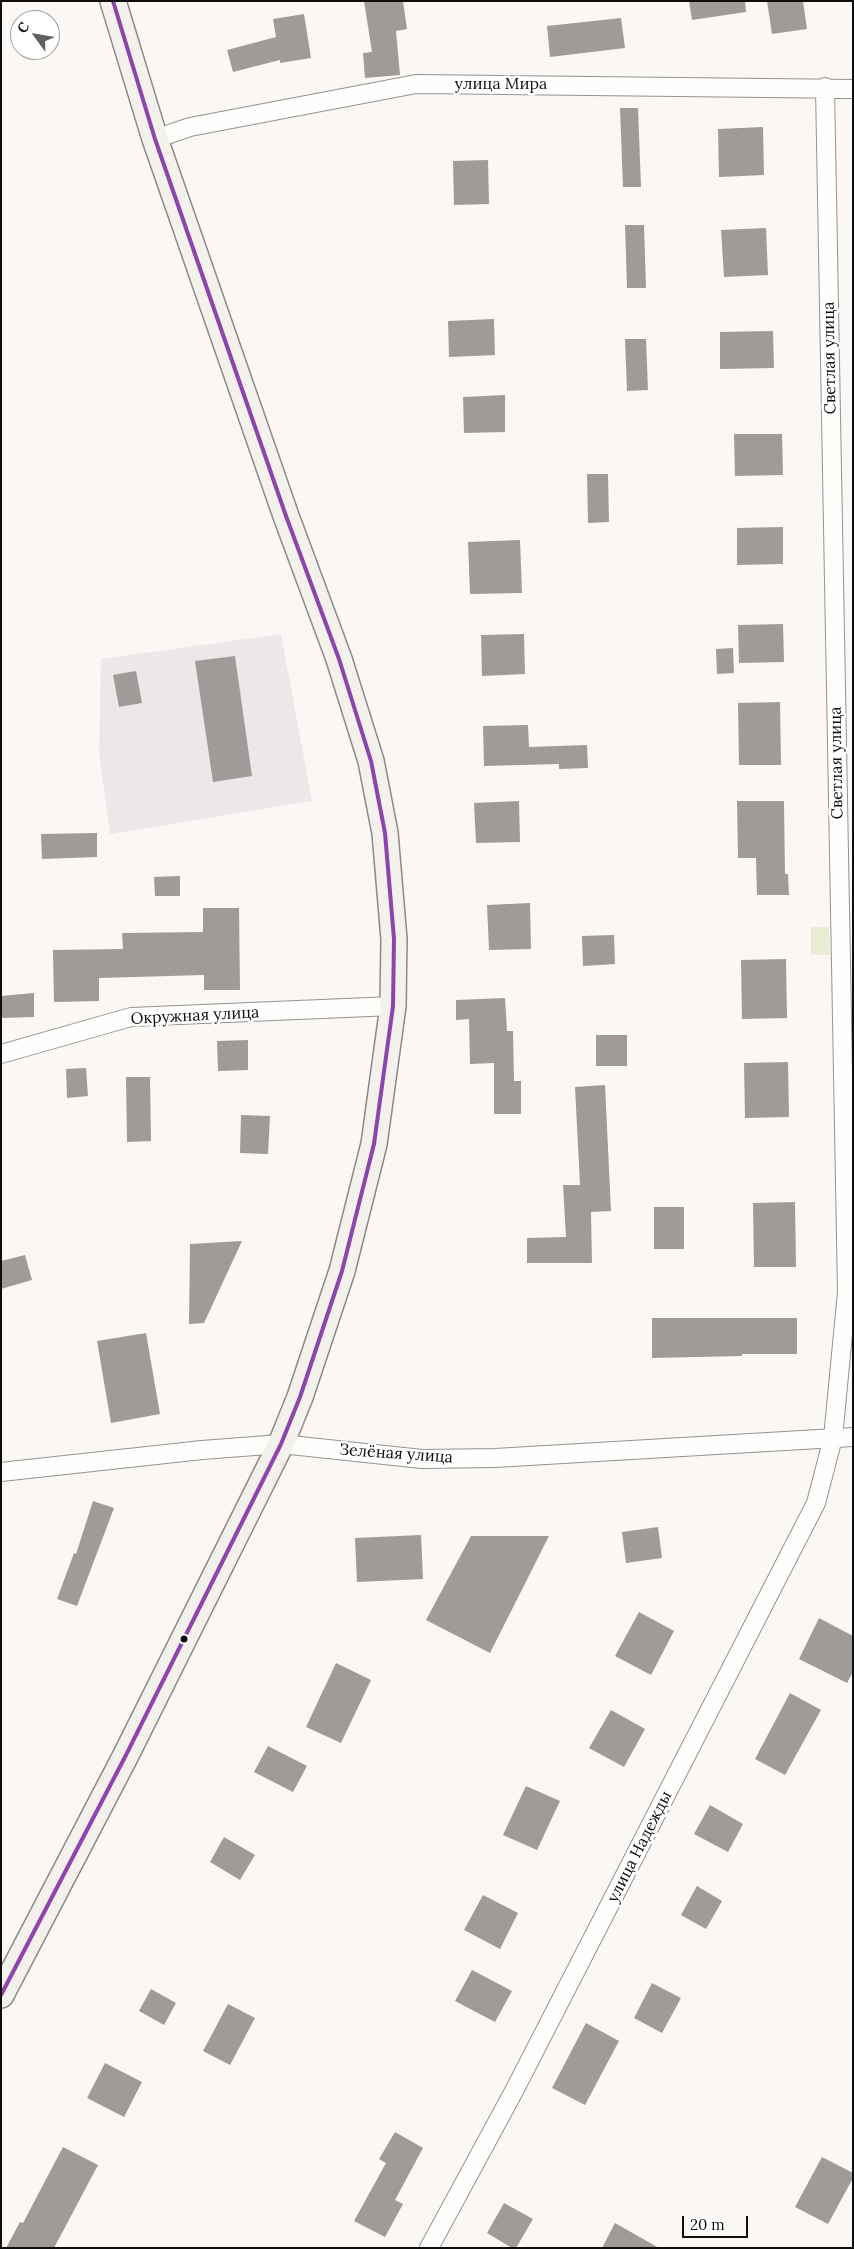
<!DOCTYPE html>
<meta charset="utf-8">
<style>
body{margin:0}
#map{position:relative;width:854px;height:2249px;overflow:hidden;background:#faf7f4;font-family:Lora,serif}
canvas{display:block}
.frame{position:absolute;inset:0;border:2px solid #0e0e0e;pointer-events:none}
.north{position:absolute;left:10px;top:10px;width:50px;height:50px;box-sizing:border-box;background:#fff;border:1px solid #9f9f9f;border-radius:50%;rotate:302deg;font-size:14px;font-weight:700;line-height:20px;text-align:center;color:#0e0e0e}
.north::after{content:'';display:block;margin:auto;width:18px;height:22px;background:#61605e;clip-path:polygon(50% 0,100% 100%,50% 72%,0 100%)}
.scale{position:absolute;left:682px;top:2216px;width:66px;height:22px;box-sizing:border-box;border:2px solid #0e0e0e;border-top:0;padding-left:6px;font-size:15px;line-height:18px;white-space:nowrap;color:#0e0e0e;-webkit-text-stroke:4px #fff;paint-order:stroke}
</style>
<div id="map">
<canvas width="854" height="2249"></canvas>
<div class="frame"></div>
<div class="north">С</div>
<div class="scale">20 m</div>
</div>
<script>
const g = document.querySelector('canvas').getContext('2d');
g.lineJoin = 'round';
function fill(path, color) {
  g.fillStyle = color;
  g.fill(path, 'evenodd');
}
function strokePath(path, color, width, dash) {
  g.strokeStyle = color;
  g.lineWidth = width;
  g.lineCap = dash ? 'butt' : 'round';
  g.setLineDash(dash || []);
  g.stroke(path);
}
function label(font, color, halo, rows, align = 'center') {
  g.font = font + ' Lora,serif';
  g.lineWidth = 5;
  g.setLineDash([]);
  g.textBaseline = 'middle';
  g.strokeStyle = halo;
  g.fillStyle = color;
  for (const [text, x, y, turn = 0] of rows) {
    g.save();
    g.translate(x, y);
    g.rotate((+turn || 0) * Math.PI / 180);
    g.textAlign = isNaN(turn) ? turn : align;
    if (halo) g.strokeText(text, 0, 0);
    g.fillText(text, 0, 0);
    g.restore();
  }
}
fill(new Path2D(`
 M 281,634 L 312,801 L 110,834 L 99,751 L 101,659 Z`), '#ece8ea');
fill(new Path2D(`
 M 811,927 L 829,927 L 830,955 L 811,955 Z`), '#e9edd6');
fill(new Path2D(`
 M 364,1 L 403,1 L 407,29 L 396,31 L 400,75 L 365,78 L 363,53 L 372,52 Z
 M 689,1 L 745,1 L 746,12 L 692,20 Z
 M 767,1 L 803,1 L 807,29 L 772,34 Z
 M 304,14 L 311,58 L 280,63 L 280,60 L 233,72 L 227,50 L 276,37 L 273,19 Z
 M 621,18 L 625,48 L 550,57 L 547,26 Z
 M 620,108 L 638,108 L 641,187 L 623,187 Z
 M 763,127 L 764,175 L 719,177 L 718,129 Z
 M 488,160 L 489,204 L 454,205 L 453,161 Z
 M 625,225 L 644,225 L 646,288 L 627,288 Z
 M 766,228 L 768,275 L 724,277 L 721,230 Z
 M 494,319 L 495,355 L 449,357 L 448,321 Z
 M 773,331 L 774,368 L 720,369 L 720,332 Z
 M 625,339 L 646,339 L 648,390 L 627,391 Z
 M 505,395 L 505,432 L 464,433 L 463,397 Z
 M 734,434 L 782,434 L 783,475 L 735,476 Z
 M 587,474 L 608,474 L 609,522 L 588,523 Z
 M 783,527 L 783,564 L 737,565 L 737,528 Z
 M 520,540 L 522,593 L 470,594 L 468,542 Z
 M 783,624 L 784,662 L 739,663 L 738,625 Z
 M 524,634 L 525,674 L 482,676 L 481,635 Z
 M 733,648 L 734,673 L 717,674 L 716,649 Z
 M 235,656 L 252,776 L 213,782 L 195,661 Z
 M 136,671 L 142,703 L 119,707 L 113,675 Z
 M 780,702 L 781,765 L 739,765 L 738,703 Z
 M 528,725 L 529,747 L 587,745 L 588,768 L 559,769 L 559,764 L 484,766 L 483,726 Z
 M 519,801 L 520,842 L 476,843 L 474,803 Z
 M 737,801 L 784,801 L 785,874 L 788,874 L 789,895 L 757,895 L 756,858 L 738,858 Z
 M 97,833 L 97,857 L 42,859 L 41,834 Z
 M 180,876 L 180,896 L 155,896 L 154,877 Z
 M 530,903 L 531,949 L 489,950 L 487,905 Z
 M 203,908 L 239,908 L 240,990 L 204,990 L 204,975 L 99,978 L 99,1001 L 54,1002 L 53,950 L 123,949 L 122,933 L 203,932 Z
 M 614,935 L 615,964 L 583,966 L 582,936 Z
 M 786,959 L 787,1018 L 742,1019 L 741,960 Z
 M 34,993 L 34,1017 L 1,1018 L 1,996 Z
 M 505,998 L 507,1031 L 513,1031 L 514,1081 L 521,1081 L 521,1114 L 494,1114 L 494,1063 L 470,1064 L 469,1019 L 456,1020 L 456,1000 Z
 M 596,1035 L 627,1035 L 627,1066 L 596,1066 Z
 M 248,1040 L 248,1070 L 218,1071 L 217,1041 Z
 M 788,1062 L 789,1117 L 745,1118 L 744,1063 Z
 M 86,1068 L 88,1096 L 67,1098 L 66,1069 Z
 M 126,1077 L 150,1077 L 151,1141 L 127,1142 Z
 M 605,1085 L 611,1211 L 591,1212 L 592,1263 L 527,1263 L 527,1238 L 566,1237 L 563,1185 L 580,1185 L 575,1087 Z
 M 241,1115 L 270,1116 L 268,1154 L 240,1153 Z
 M 795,1202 L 796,1267 L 754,1267 L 753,1203 Z
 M 654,1207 L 684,1207 L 684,1249 L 654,1249 Z
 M 242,1241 L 204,1323 L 189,1324 L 190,1244 Z
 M 25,1255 L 32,1280 L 1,1289 L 1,1261 Z
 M 652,1318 L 797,1318 L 797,1354 L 742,1354 L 742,1356 L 652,1358 Z
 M 146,1333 L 160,1414 L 111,1423 L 97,1341 Z
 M 93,1501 L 114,1508 L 77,1606 L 57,1599 L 74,1553 L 76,1554 Z
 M 658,1527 L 662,1558 L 626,1563 L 622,1532 Z
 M 421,1535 L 423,1579 L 357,1582 L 355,1538 Z
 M 471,1536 L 549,1536 L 490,1653 L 426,1620 Z
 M 639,1612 L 674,1631 L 651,1675 L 615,1656 Z
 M 819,1618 L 853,1636 L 853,1672 L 847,1683 L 799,1659 Z
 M 336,1663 L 371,1680 L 341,1743 L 306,1727 Z
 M 790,1693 L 821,1710 L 785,1775 L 755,1759 Z
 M 611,1710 L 645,1729 L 624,1767 L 589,1748 Z
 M 268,1746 L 307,1766 L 293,1792 L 254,1772 Z
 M 526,1786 L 560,1801 L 537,1850 L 503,1835 Z
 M 710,1805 L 743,1824 L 728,1852 L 694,1834 Z
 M 224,1837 L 255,1855 L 240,1880 L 210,1862 Z
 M 697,1886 L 722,1901 L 706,1929 L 681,1915 Z
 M 483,1895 L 518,1913 L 500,1949 L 464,1930 Z
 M 472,1970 L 512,1991 L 495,2022 L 455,2001 Z
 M 652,1983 L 681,1998 L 662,2033 L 634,2018 Z
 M 151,1989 L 176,2003 L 164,2025 L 139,2011 Z
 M 228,2004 L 255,2018 L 230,2065 L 203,2051 Z
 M 586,2023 L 619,2041 L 585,2105 L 552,2088 Z
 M 105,2063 L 142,2082 L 124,2117 L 87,2098 Z
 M 395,2132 L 423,2148 L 395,2200 L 403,2204 L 385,2237 L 354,2221 L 386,2163 L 379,2159 Z
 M 63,2147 L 98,2165 L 54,2248 L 6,2248 L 20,2222 L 23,2223 Z
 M 822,2157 L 853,2173 L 853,2178 L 828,2224 L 795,2207 Z
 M 504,2203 L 533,2219 L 516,2248 L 512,2248 L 487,2233 Z
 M 615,2223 L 659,2248 L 602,2248 Z`), '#9e9b99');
const minor = new Path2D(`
 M 155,139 L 190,127 L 416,84 L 853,89
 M 1,1054 L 131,1017 L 393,1006
 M 1,1472 L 202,1450 L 281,1444 L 422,1459 L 495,1458 L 853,1437
 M 429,2248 L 514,2091 L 816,1503 L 833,1438 L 847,1292 L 825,87`);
const secondary = new Path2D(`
 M 1,1995 L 126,1755 L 281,1444 L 300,1397 L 342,1271 L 374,1144 L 393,1006 L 394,939 L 385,833 L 371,761 L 339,659 L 286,516 L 155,139 L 113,1`);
strokePath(minor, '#949392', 20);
strokePath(secondary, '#8b8a88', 28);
strokePath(minor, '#fefefd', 18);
strokePath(secondary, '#f4f0eb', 25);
strokePath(new Path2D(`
 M 1,1995 L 126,1755 L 281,1444 L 300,1397 L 342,1271 L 374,1144 L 393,1006 L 394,939 L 385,833 L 371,761 L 339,659 L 286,516 L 155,139 L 113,1`), '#8e44ad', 4);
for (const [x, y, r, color] of [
 [184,1639,4.5,"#0e0e0e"]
]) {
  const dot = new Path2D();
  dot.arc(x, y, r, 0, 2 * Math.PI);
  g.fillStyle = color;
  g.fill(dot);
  strokePath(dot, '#fff', 2);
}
label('16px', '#0e0e0e', '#fff', [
 ["улица Мира",501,84],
 ["Светлая улица",830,358,-91],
 ["Светлая улица",837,763,-91],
 ["Окружная улица",195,1016,-3],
 ["Зелёная улица",396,1454,4],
 ["улица Надежды",640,1847,-63]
]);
</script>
